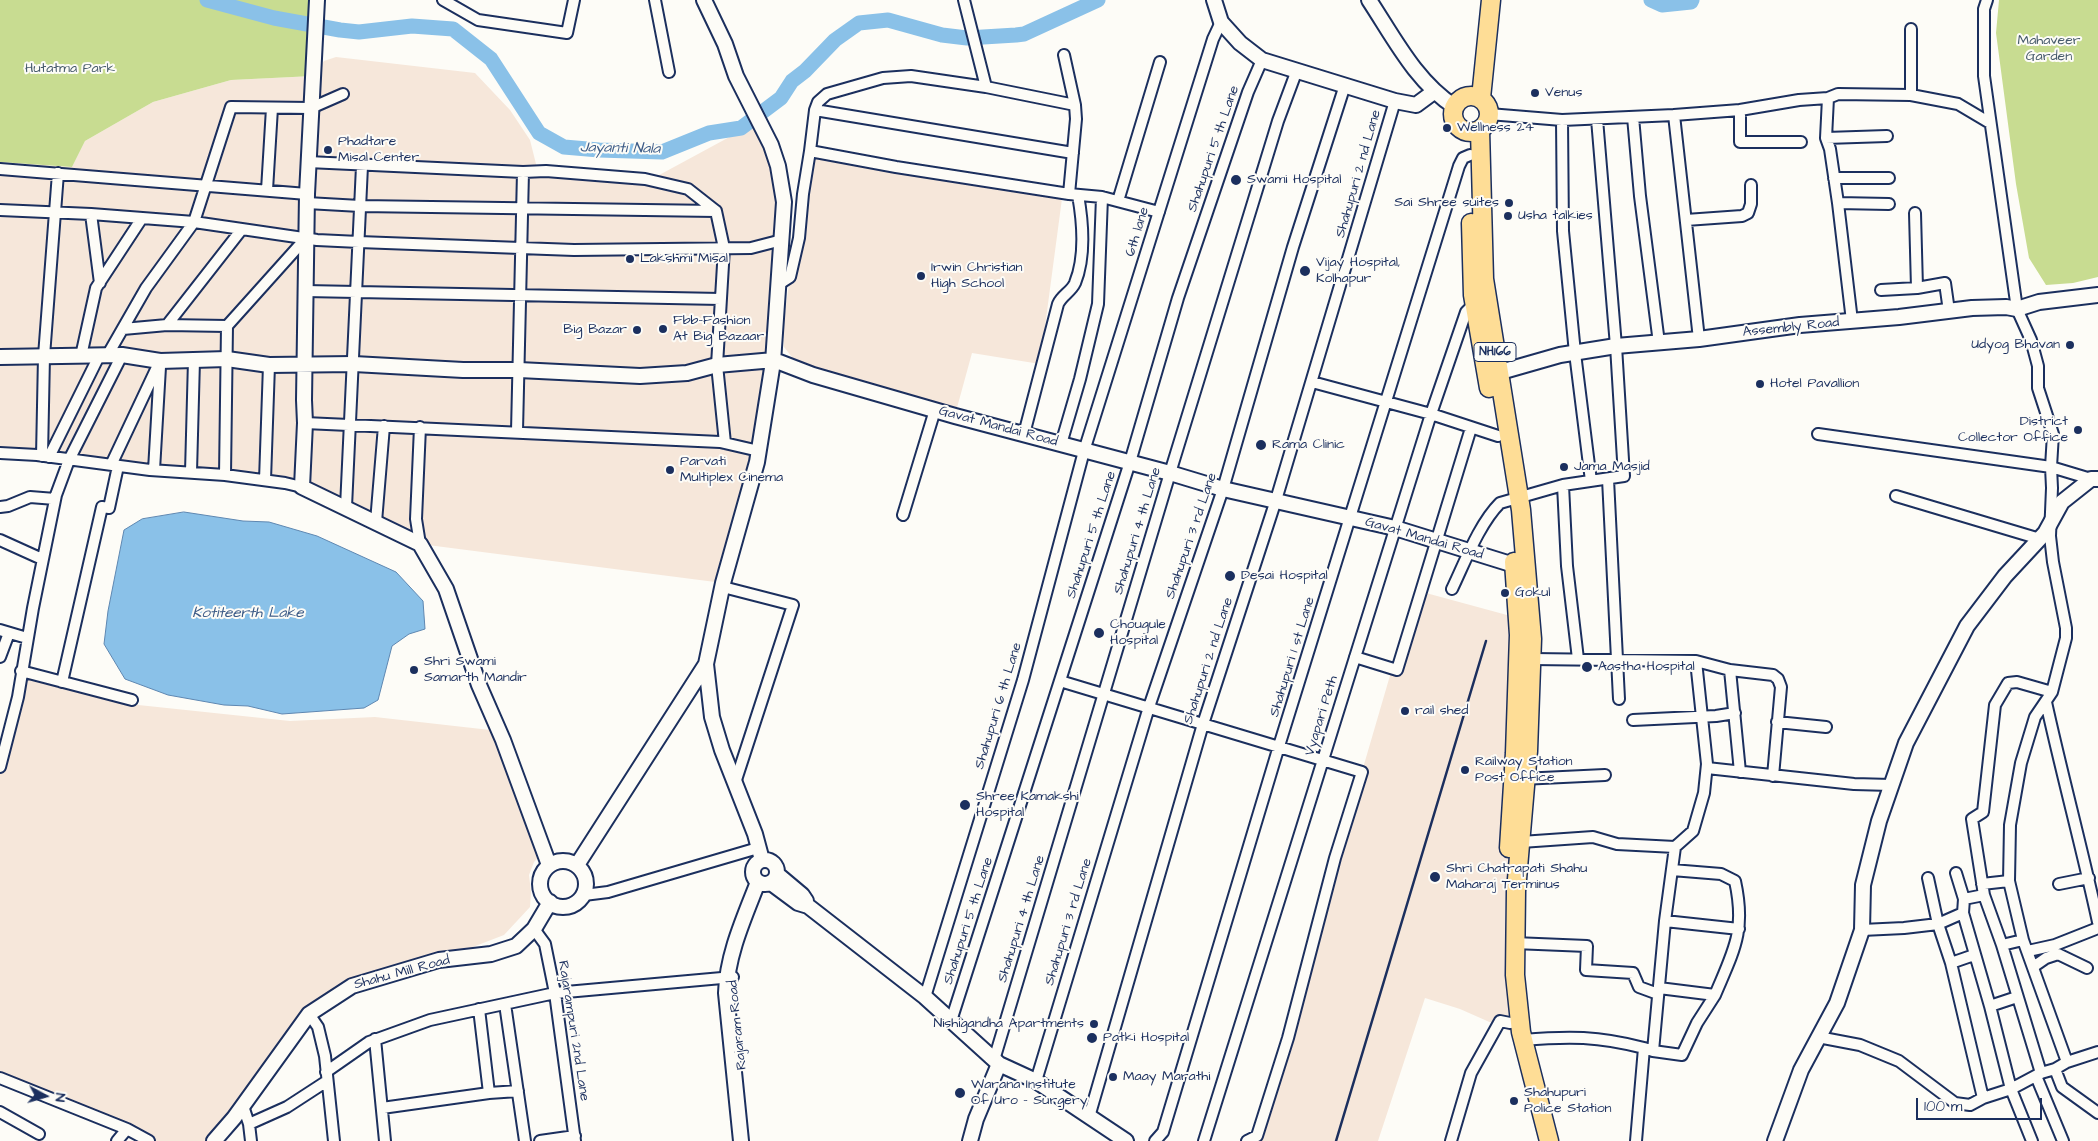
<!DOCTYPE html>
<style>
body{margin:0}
#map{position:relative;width:2098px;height:1141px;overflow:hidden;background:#fdfcf7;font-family:"Architects Daughter",sans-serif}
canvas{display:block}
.north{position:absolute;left:20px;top:1071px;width:50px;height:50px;-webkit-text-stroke:4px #fdfcf7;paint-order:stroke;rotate:96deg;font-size:14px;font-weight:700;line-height:20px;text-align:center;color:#1b2f5e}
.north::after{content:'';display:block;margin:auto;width:18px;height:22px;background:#1b2f5e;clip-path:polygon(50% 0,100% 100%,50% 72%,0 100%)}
.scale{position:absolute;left:1916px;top:1098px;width:126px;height:22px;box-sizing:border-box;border:2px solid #1b2f5e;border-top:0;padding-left:6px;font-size:15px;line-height:18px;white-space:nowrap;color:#1b2f5e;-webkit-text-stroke:4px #fdfcf7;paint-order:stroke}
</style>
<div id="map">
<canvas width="2098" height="1141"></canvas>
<div class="north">N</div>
<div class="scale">100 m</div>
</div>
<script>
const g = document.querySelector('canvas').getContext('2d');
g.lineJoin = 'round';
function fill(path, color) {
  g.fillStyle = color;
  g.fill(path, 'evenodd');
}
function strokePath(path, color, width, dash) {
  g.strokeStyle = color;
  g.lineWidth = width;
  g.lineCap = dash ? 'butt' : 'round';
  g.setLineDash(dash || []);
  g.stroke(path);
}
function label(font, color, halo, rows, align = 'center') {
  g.font = font + ' "Architects Daughter",sans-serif';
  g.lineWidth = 4;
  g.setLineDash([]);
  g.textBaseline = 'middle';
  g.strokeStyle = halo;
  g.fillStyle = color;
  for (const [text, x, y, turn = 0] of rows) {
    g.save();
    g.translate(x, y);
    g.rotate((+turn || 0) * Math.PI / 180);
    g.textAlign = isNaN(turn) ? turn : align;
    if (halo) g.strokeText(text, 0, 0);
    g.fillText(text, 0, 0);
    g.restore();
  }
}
fill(new Path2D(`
 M 336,57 L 475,73 L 510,110 L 530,140 L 538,172 L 650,180 L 759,121 L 782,184 L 773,362 L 723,583 L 420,544 L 302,487 L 0,453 L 0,162 L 72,167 L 85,141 L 153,102 L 231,80 L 313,76 L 324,61 Z
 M 812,151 L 899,161 L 998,176 L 1063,191 L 1040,364 L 972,353 L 955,415 L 814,370 L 795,361 L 784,347 L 783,328 L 797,225 L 801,169 Z
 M 1415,590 L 1518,618 L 1514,768 L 1505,915 L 1505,957 L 1512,1032 L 1460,1009 L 1425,998 L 1378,1141 L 1254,1141 Z
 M 21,674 L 129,704 L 290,721 L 375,717 L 499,731 L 543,852 L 534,862 L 529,875 L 531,892 L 530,907 L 504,935 L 439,960 L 352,986 L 312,1012 L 214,1141 L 149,1141 L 0,1078 L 0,766 Z`), '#f6e7da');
fill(new Path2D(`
 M 0,0 L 317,0 L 313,76 L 231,80 L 153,102 L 85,141 L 72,167 L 0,162 Z
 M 1999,0 L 2098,0 L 2098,277 L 2073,283 L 2046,285 L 2029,258 L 2016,184 L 1996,33 Z`), '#c8dc91');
const water = new Path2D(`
 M 184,512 L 243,521 L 269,522 L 317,536 L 396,572 L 423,601 L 425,629 L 409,634 L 392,646 L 378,700 L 364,708 L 282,714 L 248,706 L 224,705 L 168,695 L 125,679 L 104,644 L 108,611 L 124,530 L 142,519 Z`);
fill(water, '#8ac1e8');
strokePath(water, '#5e87b1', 1);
strokePath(new Path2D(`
 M 207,0 L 274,18 L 340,30 L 359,32 L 412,26 L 453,29 L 491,59 L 539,133 L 564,147 L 599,150 L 662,152 L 709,133 L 741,128 L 781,98 L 792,81 L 805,71 L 835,40 L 859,23 L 888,20 L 942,35 L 967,38 L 1016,35 L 1024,34 L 1098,0
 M 1651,0 L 1662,5 L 1691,2 L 1692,0`), '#8ac1e8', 15);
const street = new Path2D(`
 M 443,0 L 478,20 L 567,33 L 574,0
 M 655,0 L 669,72
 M 964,0 L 986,87 L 1075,105 L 1076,119 L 1069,194 L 1102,197 L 1159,212
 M 1987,0 L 1984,9 L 1984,76 L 2017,309 L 2031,340 L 2038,366 L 2038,388 L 2053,434 L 2051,467 L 2052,488 L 2050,536 L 2053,562 L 2066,628 L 2066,638 L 2052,692 L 2035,717 L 2021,763 L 2010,825 L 2009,881 L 2023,940 L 2002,945 L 2041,1073
 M 1911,29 L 1911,95
 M 1064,55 L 1075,105
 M 986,87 L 911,76 L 883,78 L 827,94 L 818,102 L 815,110 L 810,151 L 896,167 L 1069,194
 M 815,110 L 1073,153
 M 1740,110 L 1799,100 L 1828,98
 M 1489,114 L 1562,120 L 1674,115 L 1699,339
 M 1674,115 L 1740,110 L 1740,142 L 1801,142
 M 1633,117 L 1640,196 L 1659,343
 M 1562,120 L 1563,231 L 1575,353 L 1591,481
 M 1826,138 L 1887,136
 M 308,162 L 523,172 L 546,171 L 645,179 L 688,189 L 716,211
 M 0,169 L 307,194
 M 1834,178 L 1889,178
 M 267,190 L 272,108
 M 1118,201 L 1160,62
 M 307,203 L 360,206 L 716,211 L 724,248 L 717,365 L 725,443
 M 1838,203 L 1889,204
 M 0,210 L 91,214 L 194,222 L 317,240 L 359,242 L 574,250 L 751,248 L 782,240
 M 1915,213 L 1917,288
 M 91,214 L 100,283
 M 1686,220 L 1742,216 L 1748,213 L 1751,204 L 1751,185
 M 779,284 L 790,277 L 799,238 L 803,194 L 810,151
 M 1881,290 L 1917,288 L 1945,283 L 1949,311
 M 305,291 L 721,299
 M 1852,321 L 1838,203 L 1830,149 L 1826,138 L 1828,98 L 1838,94 L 1911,95 L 1958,104 L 1990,123
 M 167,325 L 242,229
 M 123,329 L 167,325 L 227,326
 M 81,356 L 96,288 L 142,218
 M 107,356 L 146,288 L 194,222 L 231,107 L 311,108 L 343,94
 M 1312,382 L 1431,414 L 1498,436
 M 305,423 L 720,442 L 759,451
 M 420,427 L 416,519 L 420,544
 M 517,431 L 523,172
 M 1024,434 L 1058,304 C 1062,295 1071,292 1075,283 C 1086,256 1083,223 1078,195
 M 1818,434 L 2051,467 L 2091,479
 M 1061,444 L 1080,379 L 1098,304 L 1102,197
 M 0,453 L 37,455 L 150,470 L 225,475 L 285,483 L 302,487
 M 42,456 L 44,356 L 58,173
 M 49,457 L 99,356
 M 111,465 L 160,361
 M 154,470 L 160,367
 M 191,472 L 194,360
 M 225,475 L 227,326 L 306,238
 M 1608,479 L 1619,699
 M 265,480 L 269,365
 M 1563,485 L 1567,566 L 1578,659
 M 1896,496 L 2040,539
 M 0,507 L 8,506 L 30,497 L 55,499
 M 346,507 L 362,166
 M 903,515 L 935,410
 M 376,522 L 384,426
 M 0,540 L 42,559
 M 723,587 L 793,605 L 735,783
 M 1452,589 C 1465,562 1479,524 1500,503 L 1563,485 L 1624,476 L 1616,346 L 1597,119
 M 0,630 L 27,638
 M 0,657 L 9,633
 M 1355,657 L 1397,670 L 1471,428
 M 1532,659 L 1696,661 L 1730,670 L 1773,675 L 1778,679 L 1781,687 L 1773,776
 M 1730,670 L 1740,772
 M 21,671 L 132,700
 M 1060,681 L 1362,772 L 1335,858 L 1288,1038 L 1257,1136 L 1247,1141
 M 62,682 L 102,507 L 109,508 L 118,466
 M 2046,702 C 2062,775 2082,848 2098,922
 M 1633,720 L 1716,716 L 1735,713
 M 1777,722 L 1826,727
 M 0,767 L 18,697 L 33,608 L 56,495 L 69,460 L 122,355
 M 1707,768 L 1854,784 L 1891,785
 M 1521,779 L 1605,775
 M 1521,842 L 1593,837 L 1617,844 L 1675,847 L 1693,831 L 1704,793 L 1707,764 L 1696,661
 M 1956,873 L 1964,899 L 1963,913 L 1938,924 L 1951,963 L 1983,1098
 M 1982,884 L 2009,881
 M 2059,884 L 2089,878
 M 584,895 L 608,892 L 758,848
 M 1984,895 L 2002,945
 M 1964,899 L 1984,895 L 1972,819 L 1983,812 L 1995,705 L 2008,683 L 2017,682 L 2052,692
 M 1963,913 L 1990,1006 L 2011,1089 L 2032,1141
 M 1665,921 L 1739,929
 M 534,929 L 545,944 L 555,993 L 575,1141
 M 1862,930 L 1904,928 L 1938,924 L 1928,878
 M 2023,940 L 2067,1062
 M 1514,943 L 1587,946 L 1586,970 L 1633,973 L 1639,987 L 1658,994
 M 2028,951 L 2055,945 L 2098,928
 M 1951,963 L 1974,955
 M 2033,967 L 2046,958 L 2058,954 L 2087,968
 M 1659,988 L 1715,995 C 1734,950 1746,931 1735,881 L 1721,874 L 1672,870
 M 925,997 L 1023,680 L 1084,451 L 1213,39 L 1221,22
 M 505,1004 L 525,1141
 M 1990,1006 L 2017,997
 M 479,1009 L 489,1093
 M 309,1014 L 318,1027 L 325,1056 L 334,1141
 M 951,1021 L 1130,462 L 1178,298 L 1248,92 L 1262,60
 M 1818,1037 L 1860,1045 L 1899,1061 L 1955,1103 L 1970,1105 L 1983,1098 L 2011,1089 L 2041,1073 L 2055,1069 L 2067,1062 L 2098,1052
 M 375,1039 L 385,1141
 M 1523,1040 C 1569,1036 1598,1036 1644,1048 L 1636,1141
 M 1644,1048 L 1653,1051 L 1665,921 L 1675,847
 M 1653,1051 L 1682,1055 L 1697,1023 L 1715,995
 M 994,1060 L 1170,473 L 1278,121 L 1297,70
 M 2055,1069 L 2062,1087 L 2098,1113
 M 326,1072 L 369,1042 L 430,1020 L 555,993 L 733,977
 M 2036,1076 L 2063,1141
 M 0,1078 L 127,1129 L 149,1141
 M 1036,1081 L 1149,707 L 1223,489 L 1293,247 L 1345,85
 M 243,1106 L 249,1124 L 251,1141
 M 382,1108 L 489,1093 L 518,1091
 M 0,1112 L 39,1134
 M 1089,1117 L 1203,724 L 1276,500 L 1395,101
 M 249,1124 L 287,1107 L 327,1081
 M 117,1141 L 127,1129
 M 540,1141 L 575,1136
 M 1155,1141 L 1163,1132 L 1279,746 L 1459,166 L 1463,158 L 1470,155
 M 1204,1141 L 1431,414 L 1466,312 L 1474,304
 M 1451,1141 L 1471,1073 L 1500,1021 L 1510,1023 L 1519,1022`);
const secondary = new Path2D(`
 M 317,0 L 307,194 L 304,400 L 305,423 L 302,487 L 420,544 L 446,589 L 479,685 L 503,740 L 549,865
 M 704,0 L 725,44 L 736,76 L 771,145 L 778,166 L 784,202 L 773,362 L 757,462 L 723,583 L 706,664 L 712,717 L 722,750 L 755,834 L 762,860
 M 1214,0 L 1221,22 L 1240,43 L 1262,60 L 1395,101 L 1416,105 L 1435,91
 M 1369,0 C 1394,38 1416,82 1455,107
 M 0,357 L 122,355 L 160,361 L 227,359 L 269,365 L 354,364 L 463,370 L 519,370 L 640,376 L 687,373 L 717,365 L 774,360 L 813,375 L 955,416 L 1170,473 L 1223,489 L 1395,528 L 1514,565
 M 1490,375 L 1560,355 L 1616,346 L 1699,339 L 1800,325 L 1899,317 L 1972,308 L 2006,307 L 2017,309 L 2039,302 L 2098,295
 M753 872a12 12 0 1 1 24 0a12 12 0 1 1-24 0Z
 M540 884a23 23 0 1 1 46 0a23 23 0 1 1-46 0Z
 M 577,865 L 706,664
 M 777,874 L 802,895 L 806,901
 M 771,883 L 798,903 L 808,906 L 925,997 L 999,1064 L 1036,1081 L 1126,1141
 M 214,1141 L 234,1118 L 309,1014 L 352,986 L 439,960 L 491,954 L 516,946 L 534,929 L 550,902
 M 741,1141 L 726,993 C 727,955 744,918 758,882
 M 970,1141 L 976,1119 L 999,1064
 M 1775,1141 L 1801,1070 L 1837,1003 L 1862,930 L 1863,885 L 1879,821 L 1906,743 L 1967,626 L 2005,576 L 2045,533 L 2062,502 L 2091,479 L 2098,479`);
const highway = new Path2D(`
 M1453 114a18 18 0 1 1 36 0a18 18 0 1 1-36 0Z
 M 1481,98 L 1491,0
 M 1480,130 L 1484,279 L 1521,510 L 1532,639 L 1528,751 L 1516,891 L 1515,975 L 1521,1032 L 1549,1141
 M 1471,223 L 1473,295 L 1489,388
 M 1509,848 L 1515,753 L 1519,635 L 1514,562`);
strokePath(street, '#1b2f5e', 14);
strokePath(secondary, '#1b2f5e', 18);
strokePath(highway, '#1b2f5e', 21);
strokePath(street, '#fdfcf7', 10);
strokePath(secondary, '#fdfcf7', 14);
strokePath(highway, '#fedd96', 18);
strokePath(new Path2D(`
 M 1336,1141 L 1486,641`), '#1b2f5e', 2.5);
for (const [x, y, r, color] of [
 [1535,93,5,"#1b2f5e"],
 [1447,128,5,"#1b2f5e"],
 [328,150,5,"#1b2f5e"],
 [1236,180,6,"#1b2f5e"],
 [1509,203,5,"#1b2f5e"],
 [1508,216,5,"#1b2f5e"],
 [630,259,5,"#1b2f5e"],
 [1305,271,6,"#1b2f5e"],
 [921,276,5,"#1b2f5e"],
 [663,329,5,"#1b2f5e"],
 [637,330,5,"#1b2f5e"],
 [2070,345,5,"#1b2f5e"],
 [1760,384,5,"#1b2f5e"],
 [2078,430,5,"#1b2f5e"],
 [1261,445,6,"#1b2f5e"],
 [1564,467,5,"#1b2f5e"],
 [670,470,5,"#1b2f5e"],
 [1230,576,6,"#1b2f5e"],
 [1505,593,5,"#1b2f5e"],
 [1099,633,6,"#1b2f5e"],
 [1587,667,6,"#1b2f5e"],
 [414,670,5,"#1b2f5e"],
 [1405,711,5,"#1b2f5e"],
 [1465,770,5,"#1b2f5e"],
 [965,805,6,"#1b2f5e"],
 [1435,877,6,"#1b2f5e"],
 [1094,1024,5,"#1b2f5e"],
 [1092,1038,6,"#1b2f5e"],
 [1113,1077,5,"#1b2f5e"],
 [960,1093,6,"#1b2f5e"],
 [1514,1101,5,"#1b2f5e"]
]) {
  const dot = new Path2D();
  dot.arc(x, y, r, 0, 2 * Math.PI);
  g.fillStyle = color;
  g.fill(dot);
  strokePath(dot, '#fdfcf7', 2);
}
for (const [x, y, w] of [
 [1495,352,42]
]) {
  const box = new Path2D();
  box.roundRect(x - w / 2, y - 9.5, w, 19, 4);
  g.fillStyle = '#fdfcf7';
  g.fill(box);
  strokePath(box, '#1b2f5e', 1);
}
label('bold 12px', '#1b2f5e', null, [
 ["NH166",1495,352]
]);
label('14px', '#465a6b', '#fdfcf7', [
 ["Mahaveer",2049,41],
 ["Garden",2049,57],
 ["Hutatma Park",70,69]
]);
label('14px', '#1b2f5e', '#fdfcf7', [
 ["Venus",1545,93],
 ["Wellness 24",1457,128],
 ["Phadtare",338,142],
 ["Misal Center",338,158],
 ["Swami Hospital",1247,180],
 ["Sai Shree suites",1499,203,"right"],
 ["Usha talkies",1518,216],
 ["Lakshmi Misal",640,259],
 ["Vijay Hospital,",1316,263],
 ["Kolhapur",1316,279],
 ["Irwin Christian",931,268],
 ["High School",931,284],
 ["Fbb-Fashion",673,321],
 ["At Big Bazaar",673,337],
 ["Big Bazar",627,330,"right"],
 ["Udyog Bhavan",2060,345,"right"],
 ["Hotel Pavallion",1770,384],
 ["District",2068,422,"right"],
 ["Collector Office",2068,438,"right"],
 ["Rama Clinic",1272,445],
 ["Parvati",680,462],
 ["Multiplex Cinema",680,478],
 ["Jama Masjid",1574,467],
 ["Desai Hospital",1241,576],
 ["Gokul",1515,593],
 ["Chougule",1110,625],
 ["Hospital",1110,641],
 ["Shri Swami",424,662],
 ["Samarth Mandir",424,678],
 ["Aastha Hospital",1598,667],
 ["rail shed",1415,711],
 ["Railway Station",1475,762],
 ["Post Office",1475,778],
 ["Shree Kamakshi",976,797],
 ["Hospital",976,813],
 ["Shri Chatrapati Shahu",1446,869],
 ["Maharaj Terminus",1446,885],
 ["Nishigandha Apartments",1084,1024,"right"],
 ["Patki Hospital",1103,1038],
 ["Maay Marathi",1123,1077],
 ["Warana Institute",971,1085],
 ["Of Uro - Surgery",971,1101],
 ["Shahupuri",1524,1093],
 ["Police Station",1524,1109]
], 'left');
label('14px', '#1b2f5e', '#fdfcf7', [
 ["Shahupuri 5 th Lane",1214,149,-71],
 ["Shahupuri 2 nd Lane",1359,174,-74],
 ["6th lane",1138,232,-73],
 ["Assembly Road",1791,328,-6],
 ["Gavat Mandai Road",998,427,15],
 ["Shahupuri 4 th Lane",1138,531,-73],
 ["Shahupuri 5 th Lane",1092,535,-72],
 ["Shahupuri 3 rd Lane",1192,536,-71],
 ["Gavat Mandai Road",1424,539,16],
 ["Shahupuri 1 st Lane",1293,657,-73],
 ["Shahupuri 2 nd Lane",1209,661,-72],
 ["Shahupuri 6 th Lane",999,706,-73],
 ["Vyapari Peth",1322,716,-73],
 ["Shahupuri 4 th Lane",1022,919,-73],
 ["Shahupuri 5 th Lane",969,921,-72],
 ["Shahupuri 3 rd Lane",1069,922,-73],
 ["Shahu Mill Road",402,973,-15],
 ["Rajaram Road",738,1025,-96],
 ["Rajarampuri 2nd Lane",573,1031,81]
]);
label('italic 15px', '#3c5b87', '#fdfcf7', [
 ["Jayanti Nala",620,149,1],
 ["Kotiteerth Lake",248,614]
]);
</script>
